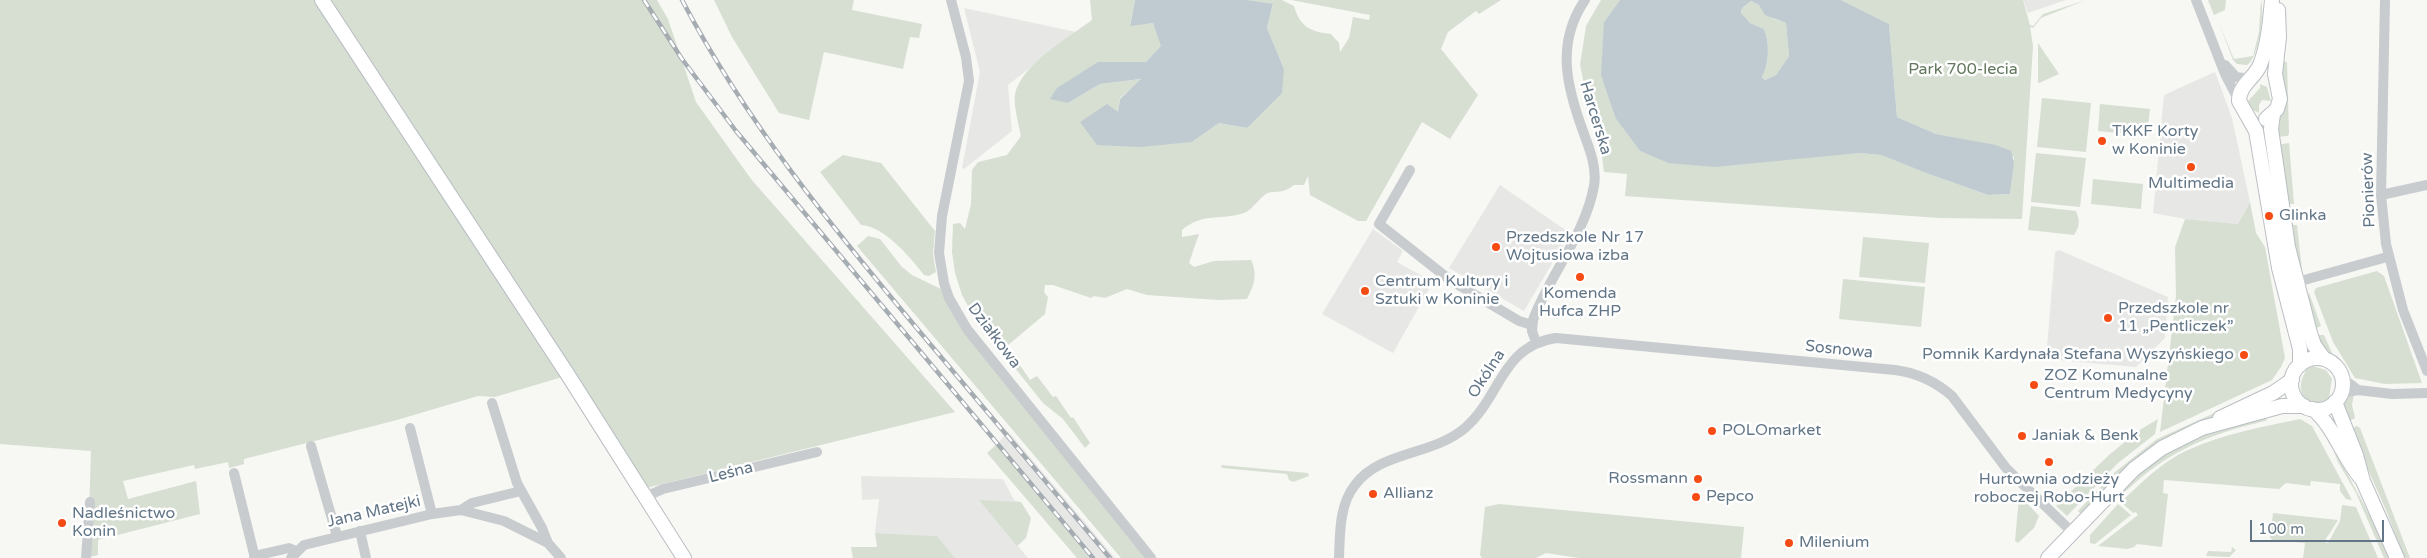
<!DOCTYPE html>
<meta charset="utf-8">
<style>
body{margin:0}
#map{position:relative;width:2427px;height:558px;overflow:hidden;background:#f7f7f3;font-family:"Varela Round",sans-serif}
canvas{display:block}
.scale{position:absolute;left:2250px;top:520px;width:134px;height:22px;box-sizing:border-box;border:2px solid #627687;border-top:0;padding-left:6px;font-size:15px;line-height:18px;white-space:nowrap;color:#627687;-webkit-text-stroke:4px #fff;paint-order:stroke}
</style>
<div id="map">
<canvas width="2427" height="558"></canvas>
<div class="scale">100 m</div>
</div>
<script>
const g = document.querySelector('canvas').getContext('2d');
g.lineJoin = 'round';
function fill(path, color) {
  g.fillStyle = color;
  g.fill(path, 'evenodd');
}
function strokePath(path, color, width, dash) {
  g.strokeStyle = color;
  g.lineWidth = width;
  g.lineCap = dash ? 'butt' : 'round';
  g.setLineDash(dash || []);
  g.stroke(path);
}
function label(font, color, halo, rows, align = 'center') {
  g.font = font + ' "Varela Round",sans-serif';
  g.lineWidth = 5;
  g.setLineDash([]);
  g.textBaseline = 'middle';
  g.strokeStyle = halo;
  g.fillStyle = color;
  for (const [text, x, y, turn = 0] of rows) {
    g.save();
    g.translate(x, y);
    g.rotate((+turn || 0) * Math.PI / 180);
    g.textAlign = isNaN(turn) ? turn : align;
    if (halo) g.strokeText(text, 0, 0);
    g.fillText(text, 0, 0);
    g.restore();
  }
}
fill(new Path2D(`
 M 2023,0 L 2066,0 L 2028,13 Z
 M 964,8 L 1076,32 L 1008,85 L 1012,131 L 964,169 L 962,168 L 980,72 Z
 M 2215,72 L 2232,118 L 2250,202 L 2238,224 L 2185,219 L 2153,213 L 2164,95 Z
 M 1500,185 L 1570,233 L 1524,311 L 1449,268 Z
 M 1373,229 L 1403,251 L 1397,262 L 1433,282 L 1393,353 L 1322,314 Z
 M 2059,250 L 2168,297 L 2165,338 L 2136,367 L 2046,359 L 2055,252 Z
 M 1008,431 L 1115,558 L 1090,558 L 996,445 Z
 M 861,476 L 1003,479 L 1014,500 L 1021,502 L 980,501 L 1028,558 L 955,558 L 936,536 L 875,533 L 879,499 L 862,500 Z`), '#e7e8e6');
fill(new Path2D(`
 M 0,0 L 657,0 L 668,19 L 696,102 L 751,179 L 955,412 L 646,488 L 578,377 L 559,378 L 495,397 L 478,396 L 397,420 L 244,459 L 244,464 L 229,468 L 228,462 L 195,469 L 194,465 L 123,481 L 128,499 L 196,481 L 200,514 L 98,540 L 98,555 L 90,557 L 88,547 L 91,451 L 0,444 Z
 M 714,0 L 854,0 L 852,10 L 922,24 L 919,38 L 910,37 L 903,69 L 824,52 L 809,120 L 779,113 L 732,37 Z
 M 1090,0 L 1135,0 L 1130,25 L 1153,23 L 1162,46 L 1146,62 L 1098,62 L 1068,103 L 1100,84 L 1142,79 L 1120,98 L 1118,112 L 1080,122 L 1192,142 L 1219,123 L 1247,128 L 1284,69 L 1267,28 L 1273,5 L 1248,0 L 1282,0 L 1294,6 C 1300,27 1311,32 1331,34 L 1339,43 L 1340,52 L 1349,38 L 1353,17 L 1369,20 L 1370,15 L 1291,0 L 1501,0 L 1479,14 L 1476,11 L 1448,32 L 1441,49 L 1478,95 L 1450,139 L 1422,122 L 1366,221 L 1358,221 L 1310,195 L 1308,176 L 1304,185 L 1294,185 C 1281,196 1274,189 1266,194 C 1257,200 1251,212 1241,214 C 1218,220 1202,213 1182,230 L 1182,237 L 1199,234 L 1189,263 L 1194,267 L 1214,261 L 1251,260 C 1258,275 1254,285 1247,299 L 1218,300 L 1147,295 L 1127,289 L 1105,298 L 1094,296 L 1091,298 L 1053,285 L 1045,285 L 1044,292 L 1048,297 L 1045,314 L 1007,346 L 1030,380 L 1037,376 L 1053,397 L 1056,396 L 1071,418 L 1073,417 L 1090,443 L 1085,448 L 1063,419 L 1043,403 L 974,317 L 962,295 L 955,273 L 952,252 L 953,224 L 960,223 L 965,229 L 971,204 L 972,170 L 978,162 L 1007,155 L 1021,136 C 1019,126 1013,103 1015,94 C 1021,65 1069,37 1092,20 Z
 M 1601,0 L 1620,0 L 1604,22 L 1616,119 L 1640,151 L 1668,163 L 1859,153 L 1881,155 L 1926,173 L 1988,195 L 2010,194 L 2014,157 L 1988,144 L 1936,134 L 1897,117 L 1889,24 L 1841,0 L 2023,0 L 2030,25 L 2033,26 L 2043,14 L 2086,0 L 2041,18 L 2033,28 L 2030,27 L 2033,46 L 2022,219 L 1940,218 L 1625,196 L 1627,174 L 1604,172 L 1600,141 L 1591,118 L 1580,65 L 1586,26 Z
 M 2208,0 L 2226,0 L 2225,10 L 2214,15 Z
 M 2261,0 C 2265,12 2259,58 2247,65 L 2237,64 L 2233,60 L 2219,23 L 2234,59 L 2253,56 L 2259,32 Z
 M 1751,1 L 1759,5 L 1774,19 L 1786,23 L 1789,56 L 1776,75 L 1765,80 L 1762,77 C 1769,64 1770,43 1764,29 L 1750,23 L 1741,14 L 1742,8 Z
 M 2038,43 L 2059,74 L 2039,83 L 2038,82 Z
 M 2281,61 L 2287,62 L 2289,133 L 2288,136 L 2276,137 Z
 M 2260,84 L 2267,87 L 2271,101 L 2262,100 L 2259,105 L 2259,113 L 2251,109 L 2248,101 L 2260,88 Z
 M 2042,98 L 2091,103 L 2086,152 L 2037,147 Z
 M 2100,104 L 2150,109 L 2147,136 L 2098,131 Z
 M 2289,143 L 2294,204 L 2289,204 L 2284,189 L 2277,145 Z
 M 2036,153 L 2086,158 L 2080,207 L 2031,202 Z
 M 843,155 L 881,163 L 935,231 L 933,254 L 936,272 L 929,276 L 924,275 C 910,257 884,226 861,225 L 820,172 Z
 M 2093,179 L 2143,184 L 2141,209 L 2091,204 Z
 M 2250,202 L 2256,233 L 2265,247 L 2285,358 L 2281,367 L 2272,380 L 2160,432 L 2176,296 L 2175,247 L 2185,219 L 2238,224 Z
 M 2031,206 L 2076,211 C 2080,221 2080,226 2074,235 L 2028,230 Z
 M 2293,225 L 2297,225 L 2302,270 C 2292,259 2294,238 2293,225 Z
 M 868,236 L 880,239 L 902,267 L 912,275 L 941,289 L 959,325 L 1145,558 L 1121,558 L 857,246 Z
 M 1863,237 L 1929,243 L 1925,283 L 1859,277 Z
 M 2377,271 L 2384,276 L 2422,383 L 2385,384 L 2355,378 L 2333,342 L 2314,292 L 2316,288 Z
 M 1843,279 L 1925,287 L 1921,327 L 1839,319 Z
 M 2309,293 L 2321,326 L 2314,329 L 2307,301 Z
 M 2316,335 L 2324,335 L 2333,355 L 2347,376 L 2345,376 C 2339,360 2325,351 2316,335 Z
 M 2312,366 L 2326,370 L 2332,379 L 2329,398 C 2317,407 2298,401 2301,383 C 2302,378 2305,372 2308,367 Z
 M 2354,394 L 2352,405 L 2355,418 L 2347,422 L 2342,398 Z
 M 2241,401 L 2211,418 L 2164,439 L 2125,469 L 2081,514 L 2078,511 L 2115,472 L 2157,439 Z
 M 2266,415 L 2267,420 L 2265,421 C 2205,435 2162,454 2118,499 L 2115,496 C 2130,481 2145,467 2162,455 C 2192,434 2231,425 2266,415 Z
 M 2158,419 L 2155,434 L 2118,463 L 2067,516 L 2056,506 L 2109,455 L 2138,431 Z
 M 2300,419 L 2312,426 L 2352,500 L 2346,499 L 2340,491 L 2340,484 L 2311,481 L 2310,486 L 2286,483 L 2279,489 L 2164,480 L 2163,493 L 2168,494 L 2162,547 L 2137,544 L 2134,547 L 2127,549 L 2098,546 L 2138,515 L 2136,512 L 2133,513 L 2121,502 C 2141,483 2163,461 2188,450 C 2223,434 2262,427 2300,419 Z
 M 2357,426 L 2360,428 L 2410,558 L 2404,558 L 2386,510 L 2350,429 Z
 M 2329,439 L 2380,535 L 2389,558 L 2384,558 L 2356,493 L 2338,462 Z
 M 996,445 L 1090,558 L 1077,558 L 987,453 Z
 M 1221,465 L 1308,473 L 1309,476 L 1293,482 L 1289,480 L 1287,474 L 1222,468 Z
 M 2021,497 L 2039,516 L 2034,528 L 2018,543 L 2015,541 L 2019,498 Z
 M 979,500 L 1021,502 L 1031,518 L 1026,538 L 1017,546 Z
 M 1499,504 L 1744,527 L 1741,558 L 1579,558 L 1546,553 L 1536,558 L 1482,558 L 1480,555 L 1485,507 Z
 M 2118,504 L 2131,515 L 2095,544 L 2090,543 L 2090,535 Z
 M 2342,505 L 2356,507 L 2378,558 L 2303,558 L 2305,543 L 2272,540 L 2270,537 L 2273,513 L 2338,520 L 2324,542 L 2328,543 L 2340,521 Z
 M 875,533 L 937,536 L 955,558 L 853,558 L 851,547 L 877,547 Z
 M 2232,547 L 2236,550 L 2229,557 L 2206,556 L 2208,551 L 2231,552 Z`), '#d7dfd3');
fill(new Path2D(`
 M 1135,0 L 1248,0 L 1273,4 L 1267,28 L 1284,69 L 1282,93 L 1247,128 L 1219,123 L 1192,142 L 1140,147 L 1097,145 L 1080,122 L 1107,104 L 1118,112 L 1120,99 L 1141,79 L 1100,84 L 1068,103 L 1050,99 L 1057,88 L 1098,62 L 1146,62 L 1161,46 L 1153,23 L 1130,26 Z
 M 1620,0 L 1841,0 L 1889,24 L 1897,117 L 1936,134 L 1996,145 L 2011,151 L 2014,162 L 2010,194 L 1988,195 L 1926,173 L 1881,155 L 1859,153 L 1715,167 L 1668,163 L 1640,151 L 1616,119 L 1601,75 L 1604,22 ZM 1751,1 L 1759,5 L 1765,15 L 1786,23 L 1789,56 L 1776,75 L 1765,80 L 1762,77 C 1769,64 1770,43 1764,29 L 1750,23 L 1741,13 L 1742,8 Z`), '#bfcbd0');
const secondary = new Path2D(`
 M 322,0 L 568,375 L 684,558
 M 2272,0 C 2270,22 2268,45 2260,65 C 2254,79 2239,85 2239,101 L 2256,131 L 2279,268 L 2300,349 L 2300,365
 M 2273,114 L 2271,129 L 2288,247 L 2310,333 L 2314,345 L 2324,359
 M 2266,119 L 2277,109 L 2280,99 L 2275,74 L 2279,37 L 2278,10
 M2291 384a26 26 0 1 1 52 0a26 26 0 1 1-52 0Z
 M 2335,402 L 2356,455 L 2363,481 L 2397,558
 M 2313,409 C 2334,427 2342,455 2360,477
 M 2220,418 L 2273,393 L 2292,380
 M 2048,558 L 2134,469 L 2162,448 L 2202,428 L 2282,406 L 2304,406`);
strokePath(secondary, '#babfc4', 16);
strokePath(new Path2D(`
 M 951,0 L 966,57 L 969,81 L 942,216 L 939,253 L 944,283 L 949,298 L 967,329 L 1151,558
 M 2196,0 L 2225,74 L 2239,101
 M 2385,0 L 2381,195 L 2386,244 L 2403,310 L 2427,371
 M 2225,65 L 2236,77 L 2251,79
 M 1410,170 L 1379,224 L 1450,280 L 1519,321 L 1532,325
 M 2381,195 L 2427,185
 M 2297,282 L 2387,257
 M 1536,342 L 1532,331 L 1533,320 C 1550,274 1585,235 1594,186 C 1597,168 1590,150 1584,134 C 1567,88 1555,44 1585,0
 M 2342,378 L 2358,390
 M 2341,393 L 2358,390 L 2392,394 L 2427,393
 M 492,403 L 517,483 L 542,528 L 548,543
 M 410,428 L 432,514
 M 311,446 L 337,536
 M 234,473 L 255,558
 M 645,497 L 663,489 L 817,452
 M 461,510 L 504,521 L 548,543 L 561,558
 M 360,531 L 366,558
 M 254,556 L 289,548 L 296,551
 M 86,558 L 90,502
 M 291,558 L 304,545 L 432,514 L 461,510 L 472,503 L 521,491
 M 1339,558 C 1340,534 1339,505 1355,485 C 1380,451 1432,456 1465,428 C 1501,397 1501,346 1556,338 L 1895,370 C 1918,373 1935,381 1952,396 L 2006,468 L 2073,533`), '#c8cccf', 10);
strokePath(secondary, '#fff', 14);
const rail = new Path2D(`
 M 644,0 L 682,59 L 736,131 L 1093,558
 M 682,0 C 746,122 832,227 920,332 C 983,407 1046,482 1110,558`);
strokePath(rail, '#a5acb2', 4.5);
strokePath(rail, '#fff', 2.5, [8]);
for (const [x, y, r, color] of [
 [2102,141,5,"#f54b14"],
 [2191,167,5,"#f54b14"],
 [2269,216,5,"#f54b14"],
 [1496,247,5,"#f54b14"],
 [1580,277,5,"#f54b14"],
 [1365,291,5,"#f54b14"],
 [2108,318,5,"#f54b14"],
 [2244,355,5,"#f54b14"],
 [2034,385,5,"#f54b14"],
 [1712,431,5,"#f54b14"],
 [2022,436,5,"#f54b14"],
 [2049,462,5,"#f54b14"],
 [1698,479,5,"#f54b14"],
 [1373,494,5,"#f54b14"],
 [1696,497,5,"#f54b14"],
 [62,523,5,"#f54b14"],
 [1789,543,5,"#f54b14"]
]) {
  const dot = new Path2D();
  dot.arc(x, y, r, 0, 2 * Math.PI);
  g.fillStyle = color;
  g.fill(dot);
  strokePath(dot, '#fff', 2);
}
label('16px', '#63795e', '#fff', [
 ["Park 700-lecia",1963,70]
]);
label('16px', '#627687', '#fff', [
 ["Harcerska",1595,118,73],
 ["Pionierów",2369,190,-92],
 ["Działkowa",994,336,53],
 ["Sosnowa",1839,350,6],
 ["Okólna",1487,374,-57],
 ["Leśna",731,473,-14],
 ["Jana Matejki",374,512,-13]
]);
label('16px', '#627687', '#fff', [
 ["TKKF Korty",2112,132],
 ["w Koninie",2112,150],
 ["Multimedia",2191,184,"center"],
 ["Glinka",2279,216],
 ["Przedszkole Nr 17",1506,238],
 ["Wojtusiowa izba",1506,256],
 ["Centrum Kultury i",1375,282],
 ["Sztuki w Koninie",1375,300],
 ["Komenda",1580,294,"center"],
 ["Hufca ZHP",1580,312,"center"],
 ["Przedszkole nr",2118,309],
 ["11 „Pentliczek”",2118,327],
 ["Pomnik Kardynała Stefana Wyszyńskiego",2234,355,"right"],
 ["ZOZ Komunalne",2044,376],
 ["Centrum Medycyny",2044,394],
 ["POLOmarket",1722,431],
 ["Janiak & Benk",2032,436],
 ["Rossmann",1688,479,"right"],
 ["Hurtownia odzieży",2049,480,"center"],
 ["roboczej Robo-Hurt",2049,498,"center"],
 ["Allianz",1383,494],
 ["Pepco",1706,497],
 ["Nadleśnictwo",72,514],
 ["Konin",72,532],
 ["Milenium",1799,543]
], 'left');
</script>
